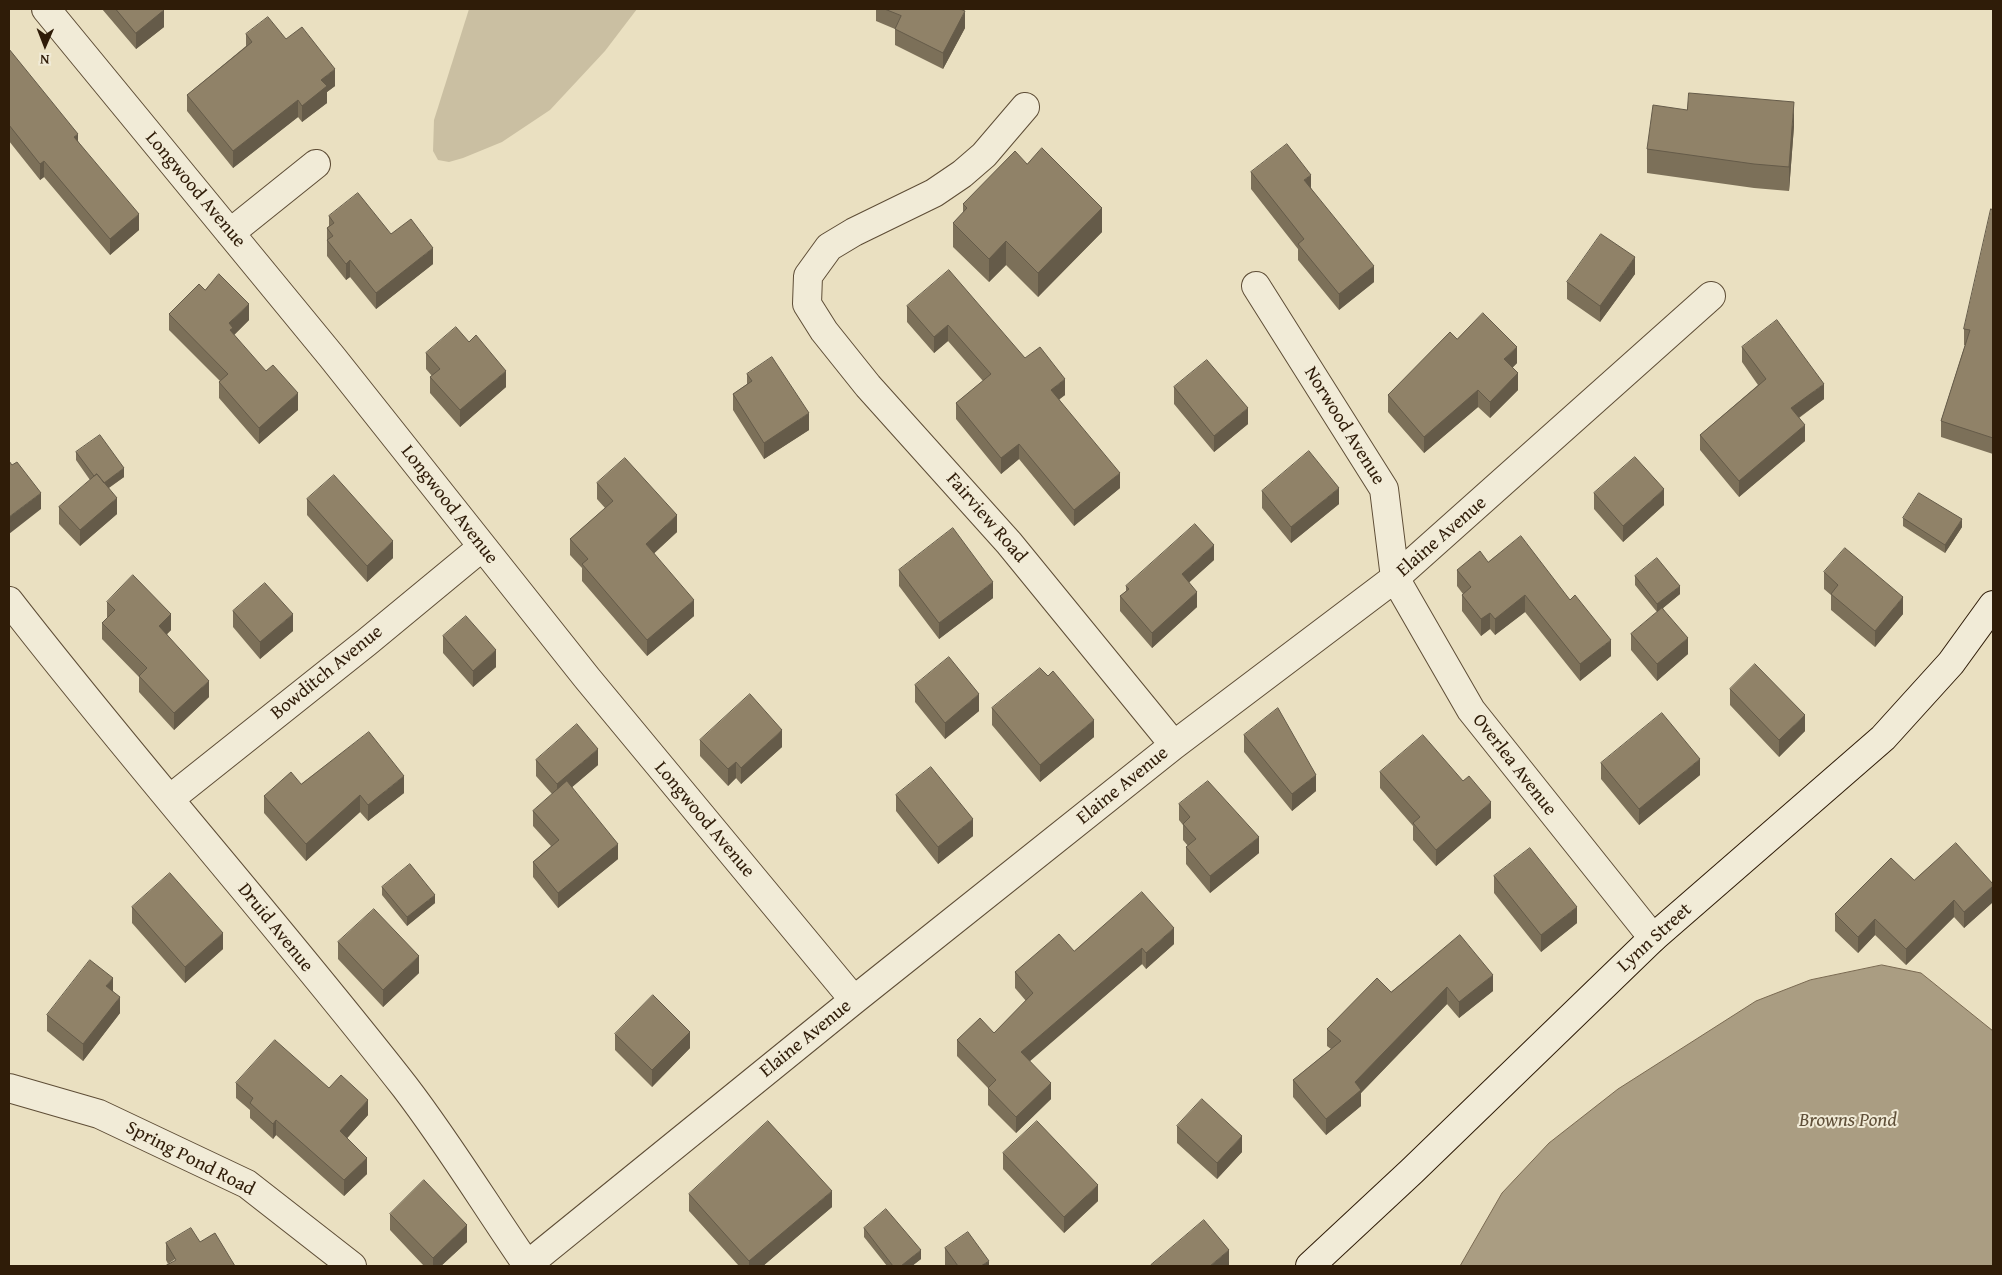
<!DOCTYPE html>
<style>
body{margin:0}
#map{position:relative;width:2002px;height:1275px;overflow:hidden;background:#eae0c1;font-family:"Gentium Book Plus",serif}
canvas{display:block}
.frame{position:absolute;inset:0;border:10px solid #2f1c08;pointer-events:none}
.north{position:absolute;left:20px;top:20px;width:50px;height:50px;-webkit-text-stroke:4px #f1ebd7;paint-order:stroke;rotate:181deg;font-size:14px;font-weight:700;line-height:20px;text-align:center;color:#2f1c08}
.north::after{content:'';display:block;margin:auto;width:18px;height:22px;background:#2f1c08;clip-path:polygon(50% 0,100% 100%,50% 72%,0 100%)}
</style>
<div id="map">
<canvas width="2002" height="1275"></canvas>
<div class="frame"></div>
<div class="north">N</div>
</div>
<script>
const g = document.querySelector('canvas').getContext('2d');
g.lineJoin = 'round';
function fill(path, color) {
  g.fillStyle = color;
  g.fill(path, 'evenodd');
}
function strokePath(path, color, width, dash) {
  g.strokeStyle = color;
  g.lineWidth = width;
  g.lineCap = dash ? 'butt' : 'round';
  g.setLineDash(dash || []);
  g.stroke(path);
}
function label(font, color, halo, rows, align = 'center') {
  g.font = font + ' "Gentium Book Plus",serif';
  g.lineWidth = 4;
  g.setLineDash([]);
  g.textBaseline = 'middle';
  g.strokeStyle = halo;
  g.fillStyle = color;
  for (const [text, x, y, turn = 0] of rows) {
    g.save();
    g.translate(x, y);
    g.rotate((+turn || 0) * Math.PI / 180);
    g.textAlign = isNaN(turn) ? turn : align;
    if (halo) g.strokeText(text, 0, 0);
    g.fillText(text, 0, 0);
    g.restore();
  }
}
fill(new Path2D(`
 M 469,9 L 637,9 L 605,51 L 550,110 L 502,142 L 463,158 L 449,162 L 438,160 L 433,151 L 434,120 Z`), '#cabfa2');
const water = new Path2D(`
 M 1882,965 L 1921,973 L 1993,1031 L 1993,1266 L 1460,1266 L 1502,1193 L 1549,1143 L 1618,1089 L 1756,1001 L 1810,980 Z`);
fill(water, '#aa9d82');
strokePath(water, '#796951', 1);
const minor = new Path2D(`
 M 46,9 L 332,357 L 587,678 L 854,1000
 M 1025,107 L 984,155 L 962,174 L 934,193 L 854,232 L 829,247 L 808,276 L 807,304 L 824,331 L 868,386 L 1009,543 L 1174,745
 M 230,233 L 316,164
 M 1256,286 L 1384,489 L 1395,578 L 1471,710 L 1653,938
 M 9,601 C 137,766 276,922 405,1087 C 448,1143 487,1207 527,1265
 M 171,798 L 367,642 L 482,547
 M 9,1088 L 99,1114 L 247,1184 L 352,1266
 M 526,1266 L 854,1000 L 1174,745 L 1395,578 L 1711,296`);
const secondary = new Path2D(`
 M 1310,1266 L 1412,1171 L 1653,938 L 1883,738 L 1951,663 L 1993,605`);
strokePath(minor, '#5e4d36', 30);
strokePath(secondary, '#2f1c08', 30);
strokePath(minor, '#f1ebd7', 28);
strokePath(secondary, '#f1ebd7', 28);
fill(new Path2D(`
 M 102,9 L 162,9 L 164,27 L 136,49 Z
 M 876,9 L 960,9 L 965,28 L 943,69 L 895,45 L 895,29 L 876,21 Z
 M 246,34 L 286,39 L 335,86 L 327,92 L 327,103 L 302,122 L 298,117 L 233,168 L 187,111 L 187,95 L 246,46 Z
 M 9,49 L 78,141 L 139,230 L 110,255 L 44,177 L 40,180 L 9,141 Z
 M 1687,110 L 1794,126 L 1789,191 L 1754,188 L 1647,173 L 1647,149 Z
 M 1027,164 L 1102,232 L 1038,297 L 1006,265 L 989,282 L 953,247 L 953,223 L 963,213 L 963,204 Z
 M 1251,172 L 1311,188 L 1374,282 L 1339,310 L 1298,260 L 1298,249 L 1251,189 Z
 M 1993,210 L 1993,454 L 1941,437 L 1941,421 L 1965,345 L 1964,345 L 1964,329 Z
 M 329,216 L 391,234 L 433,264 L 376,309 L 350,277 L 346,280 L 327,256 L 327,228 L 329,226 Z
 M 1635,274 L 1600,322 L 1567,299 L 1567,282 Z
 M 907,306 L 1025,358 L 1065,395 L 1059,399 L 1120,488 L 1074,526 L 1019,459 L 1001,474 L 956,419 L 956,403 L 983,381 L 948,341 L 934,353 L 907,322 Z
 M 169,314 L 249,320 L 234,335 L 298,410 L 259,444 L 219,398 L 219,382 L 220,381 L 169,330 Z
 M 1457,339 L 1517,363 L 1512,368 L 1518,390 L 1490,418 L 1478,407 L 1424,453 L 1388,412 L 1388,395 Z
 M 1742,347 L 1824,399 L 1799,418 L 1805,441 L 1739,497 L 1700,450 L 1700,435 L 1758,385 L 1742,362 Z
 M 426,353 L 506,387 L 460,427 L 430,393 L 430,377 L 432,376 L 426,369 Z
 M 747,374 L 809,430 L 764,459 L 733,410 L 733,394 L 747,384 Z
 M 1174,387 L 1248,424 L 1214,452 L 1174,404 Z
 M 76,452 L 124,477 L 109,488 L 117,514 L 80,546 L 59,524 L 59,507 L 90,480 L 76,460 Z
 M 597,483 L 677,532 L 654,553 L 694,616 L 647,656 L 582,581 L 582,568 L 570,555 L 570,539 L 605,508 L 597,499 Z
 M 1262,491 L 1339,504 L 1291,543 L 1262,508 Z
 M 1594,493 L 1664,505 L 1623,542 L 1594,509 Z
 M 307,499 L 393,558 L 367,582 L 307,515 Z
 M 1903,518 L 1962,527 L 1945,553 L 1903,526 Z
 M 1214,560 L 1189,582 L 1197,607 L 1152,648 L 1120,611 L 1120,596 L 1126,591 L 1126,586 Z
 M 1488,562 L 1611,656 L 1580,681 L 1525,612 L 1495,635 L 1490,629 L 1481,636 L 1462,611 L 1462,595 L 1463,594 L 1457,586 L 1457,570 Z
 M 899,570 L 993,598 L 939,639 L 899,586 Z
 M 1824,572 L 1903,614 L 1875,647 L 1831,610 L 1831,595 L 1824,589 Z
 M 1635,576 L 1680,594 L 1663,608 L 1688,654 L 1657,681 L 1631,650 L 1631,634 L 1657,612 L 1635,585 Z
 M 107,602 L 171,630 L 167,634 L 209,697 L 174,730 L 139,692 L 139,677 L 102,639 L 102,623 L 107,618 Z
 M 233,611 L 293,631 L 260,659 L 233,627 Z
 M 443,636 L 496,667 L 473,687 L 443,653 Z
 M 915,685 L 979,711 L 945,739 L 915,702 Z
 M 1730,689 L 1805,731 L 1779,757 L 1730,705 Z
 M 992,708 L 1094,737 L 1040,782 L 992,725 Z
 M 1244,735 L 1316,791 L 1292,811 L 1244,752 Z
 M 700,740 L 782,747 L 741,784 L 736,778 L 728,786 L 700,756 Z
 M 536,760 L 598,765 L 572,787 L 618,859 L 558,908 L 533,877 L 533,862 L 551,846 L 533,826 L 533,811 L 552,794 L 536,776 Z
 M 1601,763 L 1700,775 L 1639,825 L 1601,779 Z
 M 1380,772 L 1463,781 L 1491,818 L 1436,866 L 1413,840 L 1413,826 L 1380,788 Z
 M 301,784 L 404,793 L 368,821 L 360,812 L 306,861 L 264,813 L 264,796 Z
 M 896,795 L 973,836 L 938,864 L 896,811 Z
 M 1179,804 L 1259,853 L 1210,893 L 1186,864 L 1186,847 L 1188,846 L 1183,840 L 1183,825 L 1179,820 Z
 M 1494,876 L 1577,923 L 1541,952 L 1494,893 Z
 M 1914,880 L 1993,884 L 1993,902 L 1964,928 L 1954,917 L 1906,965 L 1875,935 L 1858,953 L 1835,931 L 1835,914 Z
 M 382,887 L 435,903 L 407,926 L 382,895 Z
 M 132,907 L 223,949 L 185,983 L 132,923 Z
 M 1460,935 L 1493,991 L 1459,1018 L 1447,1004 L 1361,1093 L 1361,1106 L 1326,1135 L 1293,1097 L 1293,1080 L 1331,1049 L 1327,1046 L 1327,1029 L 1391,992 Z
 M 338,942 L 419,973 L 383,1007 L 338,959 Z
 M 1174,944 L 1146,969 L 1142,964 L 1029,1061 L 1051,1099 L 1016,1133 L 988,1105 L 988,1088 L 957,1056 L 957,1040 L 994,1033 L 1026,1001 L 1015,988 L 1015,972 L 1074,951 Z
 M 113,991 L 120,1013 L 83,1061 L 47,1031 L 47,1015 Z
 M 615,1034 L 690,1048 L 652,1087 L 615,1050 Z
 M 236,1083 L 329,1088 L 368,1115 L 347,1138 L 367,1174 L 344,1196 L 276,1135 L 273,1139 L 250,1118 L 250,1110 L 236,1098 Z
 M 1177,1126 L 1242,1152 L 1217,1179 L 1177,1143 Z
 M 1003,1153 L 1098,1201 L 1064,1233 L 1003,1169 Z
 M 689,1194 L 832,1207 L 763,1266 L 739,1266 L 689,1211 Z
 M 390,1214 L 467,1242 L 441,1266 L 424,1266 L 390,1230 Z
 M 864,1228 L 921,1259 L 912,1266 L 887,1266 L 864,1237 Z
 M 200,1242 L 168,1264 L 166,1260 L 166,1243 Z
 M 945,1248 L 989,1266 L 946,1266 L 945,1265 Z`), '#7c7059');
fill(new Path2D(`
 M 164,10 L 164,27 L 136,49 L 136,33 Z
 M 965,11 L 965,28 L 943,69 L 943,53 Z
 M 335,69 L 335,86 L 327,92 L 327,103 L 302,122 L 302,106 L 321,80 Z
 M 298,100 L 298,117 L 233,168 L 233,151 Z
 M 1794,102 L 1794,126 L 1789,191 L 1789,167 Z
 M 78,134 L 78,150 L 74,137 Z
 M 44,161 L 44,177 L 40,180 L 40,164 Z
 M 1311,175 L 1311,191 L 1304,180 Z
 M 1102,208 L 1102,232 L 1038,297 L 1038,273 Z
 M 139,214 L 139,230 L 110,255 L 110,239 Z
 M 1006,241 L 1006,265 L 989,282 L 989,259 Z
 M 433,248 L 433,264 L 376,309 L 376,293 Z
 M 1635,257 L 1635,274 L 1600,322 L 1600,306 Z
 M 350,260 L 350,277 L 346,280 L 346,264 Z
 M 1374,266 L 1374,282 L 1339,310 L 1339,294 Z
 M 249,304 L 249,320 L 233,336 L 233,344 L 229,323 Z
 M 948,325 L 948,341 L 934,353 L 934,337 Z
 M 1517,347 L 1517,363 L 1504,376 L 1504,359 Z
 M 506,371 L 506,387 L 460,427 L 460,410 Z
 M 1518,373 L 1518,390 L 1490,418 L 1490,402 Z
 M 1065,379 L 1065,395 L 1051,406 L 1051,390 Z
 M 1824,384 L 1824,399 L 1791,423 L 1791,408 Z
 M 1478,390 L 1478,407 L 1424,453 L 1424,437 Z
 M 298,393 L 298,410 L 259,444 L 259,428 Z
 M 1248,408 L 1248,424 L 1214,452 L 1214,436 Z
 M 809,413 L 809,430 L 764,459 L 764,443 Z
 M 1805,425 L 1805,441 L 1739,497 L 1739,481 Z
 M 1019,444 L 1019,459 L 1001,474 L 1001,458 Z
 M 124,468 L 124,477 L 101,493 L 101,485 Z
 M 1120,473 L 1120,488 L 1074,526 L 1074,510 Z
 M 1339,488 L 1339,504 L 1291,543 L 1291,527 Z
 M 1664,489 L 1664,505 L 1623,542 L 1623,526 Z
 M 41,493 L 41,509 L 9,534 L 9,517 Z
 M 117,498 L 117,514 L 80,546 L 80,530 Z
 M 677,515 L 677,532 L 646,561 L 646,544 Z
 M 1962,519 L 1962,527 L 1945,553 L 1945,545 Z
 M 393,541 L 393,558 L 367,582 L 367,566 Z
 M 1214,545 L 1214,560 L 1182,589 L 1182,574 Z
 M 993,582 L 993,598 L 939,639 L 939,623 Z
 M 1680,586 L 1680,594 L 1657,613 L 1657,604 Z
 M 1197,592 L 1197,607 L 1152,648 L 1152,633 Z
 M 1525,595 L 1525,612 L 1495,635 L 1495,619 Z
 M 1903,597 L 1903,614 L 1875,647 L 1875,631 Z
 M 694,600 L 694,616 L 647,656 L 647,640 Z
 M 1490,613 L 1490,629 L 1481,636 L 1481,619 Z
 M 171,614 L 171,630 L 159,642 L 159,626 Z
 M 293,614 L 293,631 L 260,659 L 260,642 Z
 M 1688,638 L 1688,654 L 1657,681 L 1657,664 Z
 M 1611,640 L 1611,656 L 1580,681 L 1580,664 Z
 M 496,650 L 496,667 L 473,687 L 473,671 Z
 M 209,681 L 209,697 L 174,730 L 174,713 Z
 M 979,694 L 979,711 L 945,739 L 945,723 Z
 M 1805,715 L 1805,731 L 1779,757 L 1779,740 Z
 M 1094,720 L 1094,737 L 1040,782 L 1040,765 Z
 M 782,730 L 782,747 L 741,784 L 741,768 Z
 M 598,749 L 598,765 L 557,800 L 557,784 Z
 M 1700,759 L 1700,775 L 1639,825 L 1639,809 Z
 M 736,762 L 736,778 L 728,786 L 728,769 Z
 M 1316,775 L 1316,791 L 1292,811 L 1292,794 Z
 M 404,776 L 404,793 L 368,821 L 368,805 Z
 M 360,795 L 360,812 L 306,861 L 306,844 Z
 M 1491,802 L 1491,818 L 1436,866 L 1436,850 Z
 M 973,819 L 973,836 L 938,864 L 938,847 Z
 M 1259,837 L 1259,853 L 1210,893 L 1210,876 Z
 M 618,844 L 618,859 L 558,908 L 558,893 Z
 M 1993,886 L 1993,902 L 1964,928 L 1964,912 Z
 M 435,895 L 435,903 L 407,926 L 407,917 Z
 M 1954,900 L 1954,917 L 1906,965 L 1906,949 Z
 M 1577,907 L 1577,923 L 1541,952 L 1541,935 Z
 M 1875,919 L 1875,935 L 1858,953 L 1858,937 Z
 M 1174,928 L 1174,944 L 1146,969 L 1146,953 Z
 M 223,933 L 223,949 L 185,983 L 185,967 Z
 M 1142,948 L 1142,964 L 1021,1069 L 1021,1052 Z
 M 419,956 L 419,973 L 383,1007 L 383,990 Z
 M 1493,975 L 1493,991 L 1459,1018 L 1459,1002 Z
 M 113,978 L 113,994 L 106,986 Z
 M 1447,987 L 1447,1004 L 1361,1093 L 1361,1106 L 1326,1135 L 1326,1119 L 1355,1082 Z
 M 120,997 L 120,1013 L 83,1061 L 83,1044 Z
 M 690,1032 L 690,1048 L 652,1087 L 652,1070 Z
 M 1051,1083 L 1051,1099 L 1016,1133 L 1016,1117 Z
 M 368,1100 L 368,1115 L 340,1146 L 340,1131 Z
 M 276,1120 L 276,1135 L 273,1139 L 273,1124 Z
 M 1242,1136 L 1242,1152 L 1217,1179 L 1217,1163 Z
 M 367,1158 L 367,1174 L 344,1196 L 344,1180 Z
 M 1098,1185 L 1098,1201 L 1064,1233 L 1064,1217 Z
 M 832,1191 L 832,1207 L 763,1266 L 749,1266 L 749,1261 Z
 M 467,1225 L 467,1242 L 441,1266 L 433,1266 L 433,1258 Z
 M 921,1250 L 921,1259 L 912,1266 L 901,1266 Z
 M 1229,1250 L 1229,1266 L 1210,1266 Z
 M 989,1261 L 989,1266 L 981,1266 Z`), '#655b49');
const building = new Path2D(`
 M 116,9 L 162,9 L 164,10 L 136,33 Z
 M 885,9 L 960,9 L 965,11 L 943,53 L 895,29 L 901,16 Z
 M 268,17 L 286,39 L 302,27 L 335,69 L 321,80 L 327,86 L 302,106 L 298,100 L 233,151 L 187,95 L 252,42 L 246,34 Z
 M 9,49 L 78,134 L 74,137 L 139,214 L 110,239 L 44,161 L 40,164 L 9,125 Z
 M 1689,93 L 1794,102 L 1789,167 L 1754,164 L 1647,149 L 1653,105 L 1687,110 Z
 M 1287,144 L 1311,175 L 1304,180 L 1374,266 L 1339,294 L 1298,244 L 1304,239 L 1251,172 Z
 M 1042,148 L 1102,208 L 1038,273 L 1006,241 L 989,259 L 953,223 L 967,208 L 963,204 L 1015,151 L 1027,164 Z
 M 358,193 L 391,234 L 411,219 L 433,248 L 376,293 L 350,260 L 346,264 L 327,240 L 333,236 L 327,228 L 334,223 L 329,216 Z
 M 1991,209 L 1993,210 L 1993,438 L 1941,421 L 1970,330 L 1964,329 Z
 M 1601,234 L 1635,257 L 1600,306 L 1567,282 Z
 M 949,270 L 1025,358 L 1040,347 L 1065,379 L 1051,390 L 1120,473 L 1074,510 L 1019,444 L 1001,458 L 956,403 L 991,374 L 948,325 L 934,337 L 907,306 Z
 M 219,274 L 249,304 L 229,323 L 233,328 L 230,330 L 266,371 L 273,365 L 298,393 L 259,428 L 219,382 L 228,374 L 169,314 L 199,284 L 205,290 Z
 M 1483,313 L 1517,347 L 1504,359 L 1518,373 L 1490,402 L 1478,390 L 1424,437 L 1388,395 L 1450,332 L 1457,339 Z
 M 1777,320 L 1824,384 L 1791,408 L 1805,425 L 1739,481 L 1700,435 L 1766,379 L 1742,347 Z
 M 456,327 L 469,342 L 476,335 L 506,371 L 460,410 L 430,377 L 440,369 L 426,353 Z
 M 772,357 L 809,413 L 764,443 L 733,394 L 752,381 L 747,374 Z
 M 1207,360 L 1248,408 L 1214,436 L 1174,387 Z
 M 100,435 L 124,468 L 104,483 L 97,474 L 94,476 L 76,452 Z
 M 1309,451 L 1339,488 L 1291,527 L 1262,491 Z
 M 1635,457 L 1664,489 L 1623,526 L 1594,493 Z
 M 625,458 L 677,515 L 646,544 L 694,600 L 647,640 L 582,564 L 588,559 L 570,539 L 613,501 L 597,483 Z
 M 9,461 L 12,465 L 17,462 L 41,493 L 9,517 Z
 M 97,474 L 117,498 L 80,530 L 59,507 Z
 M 334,475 L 393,541 L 367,566 L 307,499 Z
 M 1919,493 L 1962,519 L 1945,545 L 1903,518 Z
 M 1195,524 L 1214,545 L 1182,574 L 1197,592 L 1152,633 L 1120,596 L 1129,589 L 1126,586 Z
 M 953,528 L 993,582 L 939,623 L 899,570 Z
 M 1521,536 L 1570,600 L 1575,595 L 1611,640 L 1580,664 L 1525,595 L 1495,619 L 1490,613 L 1481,619 L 1462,595 L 1471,587 L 1457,570 L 1480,551 L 1488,562 Z
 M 1845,548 L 1903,597 L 1875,631 L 1831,594 L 1838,585 L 1824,572 Z
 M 1657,558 L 1680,586 L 1657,604 L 1635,576 Z
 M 133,575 L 171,614 L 159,626 L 209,681 L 174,713 L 139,676 L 147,668 L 102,623 L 115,610 L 107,602 Z
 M 265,583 L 293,614 L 260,642 L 233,611 Z
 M 1662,608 L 1688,638 L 1657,664 L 1631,634 Z
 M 466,616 L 496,650 L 473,671 L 443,636 Z
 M 949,657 L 979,694 L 945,723 L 915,685 Z
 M 1755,664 L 1805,715 L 1779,740 L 1730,689 Z
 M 1040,668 L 1048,676 L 1053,671 L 1094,720 L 1040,765 L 992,708 Z
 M 750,694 L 782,730 L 741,768 L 736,762 L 728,769 L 700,740 Z
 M 1278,708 L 1316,775 L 1292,794 L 1244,735 Z
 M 1662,713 L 1700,759 L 1639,809 L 1601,763 Z
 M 577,724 L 598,749 L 557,784 L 536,760 Z
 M 369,732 L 404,776 L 368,805 L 360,795 L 306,844 L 264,796 L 291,772 L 301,784 Z
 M 1423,735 L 1463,781 L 1469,776 L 1491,802 L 1436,850 L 1413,823 L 1420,817 L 1380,772 Z
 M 931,767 L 973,819 L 938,847 L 896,795 Z
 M 567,781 L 618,844 L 558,893 L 533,862 L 559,840 L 533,811 Z
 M 1208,781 L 1259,837 L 1210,876 L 1186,847 L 1196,839 L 1183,824 L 1190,817 L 1179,804 Z
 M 1956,843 L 1993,884 L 1993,886 L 1964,912 L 1954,900 L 1906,949 L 1875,919 L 1858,937 L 1835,914 L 1891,858 L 1914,880 Z
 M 1530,848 L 1577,907 L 1541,935 L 1494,876 Z
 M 410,864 L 435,895 L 407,917 L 382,887 Z
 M 170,873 L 223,933 L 185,967 L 132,907 Z
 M 1142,892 L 1174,928 L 1146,953 L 1142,948 L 1021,1052 L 1051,1083 L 1016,1117 L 988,1088 L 996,1080 L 957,1040 L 980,1018 L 994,1033 L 1033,993 L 1015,972 L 1059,934 L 1074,951 Z
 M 374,909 L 419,956 L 383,990 L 338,942 Z
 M 1460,935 L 1493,975 L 1459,1002 L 1447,987 L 1355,1082 L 1361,1090 L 1326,1119 L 1293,1080 L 1341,1041 L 1327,1029 L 1377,978 L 1391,992 Z
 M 90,960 L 113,978 L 106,986 L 120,997 L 83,1044 L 47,1015 Z
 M 653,995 L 690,1032 L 652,1070 L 615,1034 Z
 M 275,1040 L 329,1088 L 341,1075 L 368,1100 L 340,1131 L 367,1158 L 344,1180 L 276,1120 L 273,1124 L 250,1103 L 253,1098 L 236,1083 Z
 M 1202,1099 L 1242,1136 L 1217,1163 L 1177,1126 Z
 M 768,1121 L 832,1191 L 749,1261 L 689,1194 Z
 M 1037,1121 L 1098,1185 L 1064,1217 L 1003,1153 Z
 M 424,1180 L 467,1225 L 433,1258 L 390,1214 Z
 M 886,1209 L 921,1250 L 901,1266 L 893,1266 L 864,1228 Z
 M 1204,1220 L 1229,1250 L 1210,1266 L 1151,1266 L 1151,1265 Z
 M 191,1228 L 200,1242 L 215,1233 L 235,1266 L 165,1266 L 176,1260 L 166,1243 Z
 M 968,1232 L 989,1261 L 981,1266 L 958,1266 L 945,1248 Z`);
fill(building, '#908268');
strokePath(building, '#655b49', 1);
label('19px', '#2f1c08', '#f1ebd7', [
 ["Longwood Avenue",195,190,50],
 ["Norwood Avenue",1344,426,58],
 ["Longwood Avenue",449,505,52],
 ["Fairview Road",986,518,49],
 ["Elaine Avenue",1442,537,-41],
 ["Bowditch Avenue",327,673,-39],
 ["Overlea Avenue",1514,765,52],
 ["Elaine Avenue",1123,786,-39],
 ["Longwood Avenue",704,820,50],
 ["Druid Avenue",275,928,51],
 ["Lynn Street",1655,938,-42],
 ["Elaine Avenue",806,1039,-39],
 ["Spring Pond Road",190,1159,27]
]);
label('italic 20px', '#605039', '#f1ebd7', [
 ["Browns Pond",1848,1121]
]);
</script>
